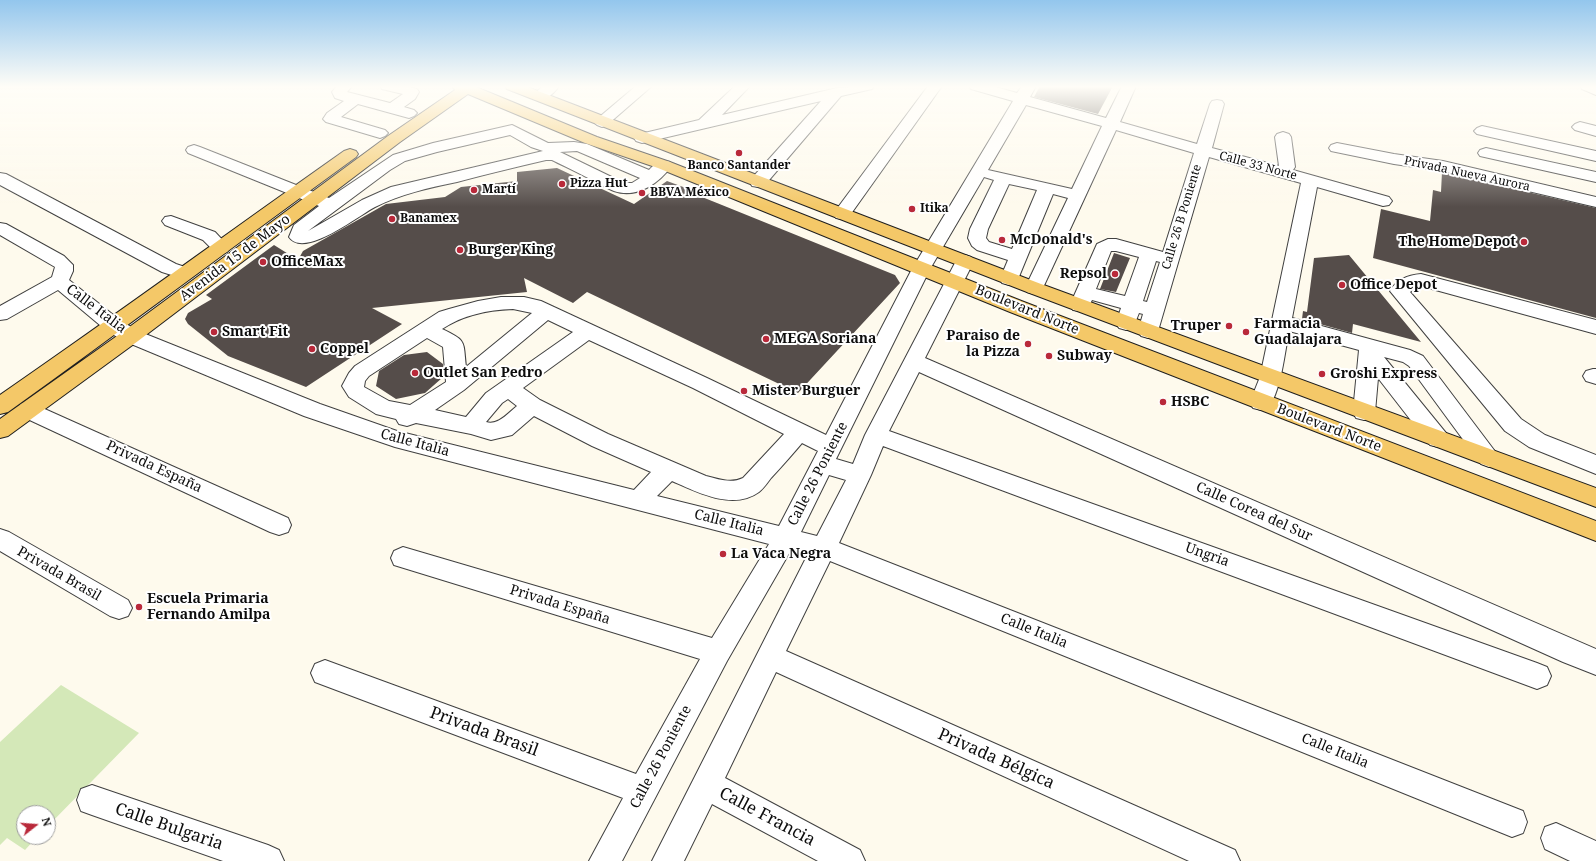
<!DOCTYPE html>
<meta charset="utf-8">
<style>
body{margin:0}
#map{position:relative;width:1596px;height:861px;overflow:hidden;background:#fefaed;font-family:"Noto Serif",serif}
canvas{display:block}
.north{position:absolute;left:16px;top:805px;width:40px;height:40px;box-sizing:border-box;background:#fff;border:1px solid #9e9e9e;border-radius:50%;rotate:73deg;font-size:11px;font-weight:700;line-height:16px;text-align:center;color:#0d0d0d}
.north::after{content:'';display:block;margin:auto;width:14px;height:18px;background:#b9293a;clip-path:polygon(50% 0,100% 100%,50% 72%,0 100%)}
</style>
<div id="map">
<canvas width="1596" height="861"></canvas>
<div class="north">N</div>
</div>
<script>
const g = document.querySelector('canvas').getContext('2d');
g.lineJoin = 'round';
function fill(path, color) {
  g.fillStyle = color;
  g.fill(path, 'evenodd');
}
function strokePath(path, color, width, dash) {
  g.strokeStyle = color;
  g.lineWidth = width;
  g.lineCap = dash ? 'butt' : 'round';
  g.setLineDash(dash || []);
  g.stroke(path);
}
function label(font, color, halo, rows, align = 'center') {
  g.font = font + ' "Noto Serif",serif';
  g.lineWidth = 4;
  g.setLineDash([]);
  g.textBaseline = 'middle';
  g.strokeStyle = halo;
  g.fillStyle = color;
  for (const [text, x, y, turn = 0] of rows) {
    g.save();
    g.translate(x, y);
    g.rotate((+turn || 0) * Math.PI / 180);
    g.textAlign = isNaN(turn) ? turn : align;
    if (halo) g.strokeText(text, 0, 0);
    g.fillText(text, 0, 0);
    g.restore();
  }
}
fill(new Path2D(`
 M 61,685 L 139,733 L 48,826 L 48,813 L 24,813 L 24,837 L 37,837 L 25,850 L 7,838 L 0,845 L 0,742 Z`), '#d4e8b8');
fill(new Path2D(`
 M 1040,86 L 1113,86 L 1098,114 L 1034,97 Z
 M 557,168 L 634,204 L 667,181 L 694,191 L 692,193 L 717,203 L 895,275 L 900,283 L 798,393 L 587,292 L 573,303 L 524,278 L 527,292 L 372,308 L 402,324 L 306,387 L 228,356 L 188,324 L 185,319 L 188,313 L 212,299 L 206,295 L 274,245 L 298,260 L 303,251 L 386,204 L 445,197 L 461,187 L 517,181 L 517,172 Z
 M 1442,172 L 1596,208 L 1596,318 L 1373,258 L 1381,209 L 1430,221 L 1433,190 L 1441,192 Z
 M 1114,253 L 1130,258 L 1116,292 L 1100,289 Z
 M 1349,255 L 1421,342 L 1353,324 L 1352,333 L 1302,319 L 1303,311 L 1307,312 L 1314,258 Z
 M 427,352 L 443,364 L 443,369 L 442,378 L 425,393 L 396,399 L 376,386 L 379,371 L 404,355 Z`), '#554d4a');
const minor = new Path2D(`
 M 337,86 L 352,86 L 347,92 L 390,103 L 403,94 L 382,89 L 380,86 L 406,86 L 417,89 L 419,92 L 415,99 L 404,107 L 414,110 L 417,113 L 414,116 L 409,118 L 358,104 L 341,117 L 385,130 L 388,133 L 385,136 L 380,138 L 326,122 L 323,119 L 327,113 L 344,101 L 335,98 L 332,92 Z
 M 543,86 L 559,86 C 554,94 544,102 534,99 L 532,96 Z
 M 636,86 L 652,86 L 607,125 L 602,127 L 597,125 L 594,122 L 597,119 Z
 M 735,86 L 750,86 L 722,115 L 837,88 L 874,86 L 872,89 L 841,96 L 764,186 L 758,187 L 752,186 L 750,182 L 752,178 L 821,101 L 642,143 L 636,141 L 634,138 L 636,135 L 699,120 Z
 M 928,86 L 942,86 L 848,218 L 842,219 L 836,218 L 833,214 L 836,210 Z
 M 969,86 L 992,86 L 1017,93 L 1022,86 L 1036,86 L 1030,97 L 1106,118 L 1122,86 L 1136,86 L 1120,122 L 1197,144 L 1210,104 L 1212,101 L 1217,100 L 1222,101 L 1224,104 L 1212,148 L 1279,166 L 1275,137 L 1277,134 L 1283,132 L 1289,134 L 1291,137 L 1295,167 L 1293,170 L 1389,197 L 1392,201 L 1389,205 L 1383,206 L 1317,187 L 1292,318 L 1410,350 L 1423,356 L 1500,458 L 1497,464 L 1489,467 L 1481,464 L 1409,366 L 1403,362 L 1384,357 L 1446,433 L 1449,439 L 1446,445 L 1438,447 L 1430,445 L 1378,378 L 1375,412 L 1372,418 L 1364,420 L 1356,418 L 1353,412 L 1359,350 L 1289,331 C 1284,356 1282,385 1269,408 L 1261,410 L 1253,408 L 1250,402 L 1260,377 L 1301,183 L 1209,157 L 1158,331 L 1155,336 L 1148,338 L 1141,336 L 1138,331 L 1143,314 L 1139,313 L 1133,328 L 1126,330 L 1119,328 L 1116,323 L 1121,308 L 1092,300 L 1087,310 L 1080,311 L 1073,310 L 1070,305 L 1097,244 L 1108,239 L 1116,239 L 1163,252 L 1194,153 L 1116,130 L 1041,292 L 1034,294 L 1027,292 L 1025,288 L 1068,198 L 1053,194 L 1018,279 L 1016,283 L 1009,285 L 1002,283 L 1000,279 L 1008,260 L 977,250 L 972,246 L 968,238 L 970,229 L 994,180 L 984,177 L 930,269 L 836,459 L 853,464 L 865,435 L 956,261 L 959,257 L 965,255 L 971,257 L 974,261 L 925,358 L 1596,649 L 1596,675 L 1563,662 L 919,372 L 889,431 L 1537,663 L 1547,667 L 1551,676 L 1547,685 L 1537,689 L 883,446 L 871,475 L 839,543 L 1523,811 L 1527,822 L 1523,833 L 1512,837 L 830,561 L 786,651 L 1235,850 L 1240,861 L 1189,861 L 776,672 L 725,778 L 860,850 L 865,861 L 818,861 L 712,804 L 684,861 L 652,861 L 808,554 L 791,550 L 727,661 L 622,861 L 589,861 L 623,798 L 315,682 L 311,673 L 315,664 L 325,660 L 636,774 L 700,659 L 394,565 L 391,558 L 394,551 L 403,547 L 712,638 L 769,544 L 395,447 L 304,416 L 124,341 L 107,331 L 58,290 L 7,319 L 0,320 L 0,306 L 52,277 L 55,267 L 0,235 L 0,223 L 6,224 L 64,256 L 73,265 L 73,271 L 69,280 L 121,321 L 138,331 L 320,404 L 397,431 L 634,490 L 651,472 L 592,446 L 534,416 L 512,435 L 491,440 L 471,434 L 416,423 L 407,426 L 399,424 L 396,419 L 376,414 L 349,397 L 342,386 L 349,373 L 355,366 L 439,312 L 449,309 L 478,301 L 501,297 L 524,297 L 541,301 L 707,378 L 826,435 L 912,269 L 1013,101 L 971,89 ZM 1026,105 L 1102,126 L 1072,189 L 988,170 ZM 1009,184 L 1037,190 L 1012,249 L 989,242 L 986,238 L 988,229 ZM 1111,251 L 1116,251 L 1139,257 L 1125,296 L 1096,289 ZM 1156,261 L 1160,262 L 1147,302 L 1143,301 ZM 513,309 L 532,313 L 466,367 C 463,340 467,341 442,329 C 463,315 487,310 513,309 ZM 548,320 L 573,332 L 486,393 L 466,417 L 435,410 L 464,390 ZM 427,338 L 443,347 L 446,382 L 410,405 L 389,401 L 364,387 L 365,381 L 369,376 ZM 589,340 L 693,388 L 784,434 L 743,478 C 731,484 718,479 706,476 L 608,434 L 540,400 L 523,388 ZM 508,399 L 517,406 C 508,413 498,426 486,422 L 502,403 ZM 802,443 L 818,451 L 779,526 L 657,496 L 672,481 C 697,492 733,511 759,492 C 764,488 768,482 771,478 C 782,466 792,455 802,443 ZM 829,475 L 846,480 L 817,536 L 801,532 Z
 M 1580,86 L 1596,86 L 1596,95 L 1582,89 Z
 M 1580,122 L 1596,126 L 1596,136 L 1575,130 L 1572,127 L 1575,124 Z
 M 512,125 L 548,143 L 574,142 L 587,144 L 649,170 C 656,163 660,159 670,162 L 672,165 C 660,183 637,199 614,191 C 606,188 599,183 592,180 C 579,173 566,167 552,160 L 546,160 C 516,167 486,174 457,182 C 428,188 401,194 375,207 C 358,216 304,259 289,237 L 294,225 L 319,206 L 188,153 L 186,150 L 188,147 L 194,145 L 200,147 L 329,198 L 393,155 L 433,143 ZM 510,135 L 531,147 L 543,151 L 391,187 L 362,200 L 308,231 L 390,170 L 405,161 L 437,152 ZM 577,151 L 640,178 L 632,183 L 624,183 L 560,152 Z
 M 1482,126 L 1596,151 L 1596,161 L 1477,134 L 1474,131 L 1477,128 Z
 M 1337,143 L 1394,154 L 1443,161 L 1596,197 L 1596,207 L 1443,171 L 1394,164 L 1331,151 L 1329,148 L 1331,145 Z
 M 1486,148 L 1596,172 L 1596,182 L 1480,156 L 1478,153 L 1480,150 Z
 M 0,173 L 6,174 L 176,264 L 191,269 L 193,273 L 191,277 L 184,279 L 162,272 L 0,185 Z
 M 171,216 L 215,232 L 230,248 L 227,252 L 221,254 L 215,252 L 203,240 L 165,225 L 162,221 L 165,217 Z
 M 1421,274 L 1596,320 L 1596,334 L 1421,286 L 1416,287 L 1410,292 L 1521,419 L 1545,435 L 1596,455 L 1596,474 L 1529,447 L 1505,431 L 1390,291 C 1397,279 1408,275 1421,274 Z
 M 1593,369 L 1596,369 L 1596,384 L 1586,381 L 1583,376 L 1586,371 Z
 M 29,402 L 288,518 L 291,525 L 288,532 L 279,535 L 270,532 L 21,416 L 18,410 L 21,404 Z
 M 0,529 L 9,532 L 128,600 L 132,608 L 128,616 L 119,619 L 110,616 L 0,551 Z
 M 92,785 L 268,845 L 279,850 L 284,861 L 223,861 L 92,815 L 81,811 L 77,800 L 81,789 Z
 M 1556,823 L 1596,841 L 1596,861 L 1570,861 L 1545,849 L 1541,838 L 1545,827 Z`);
const major = new Path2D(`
 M 452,86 L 477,86 L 476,87 L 597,137 L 670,162 L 1024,302 L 1596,521 L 1596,541 L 1010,312 L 658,168 L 585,143 L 468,94 L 400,142 L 138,341 L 8,436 L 0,438 L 0,419 L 124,331 L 388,136 L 455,90 Z
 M 505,86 L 525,86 L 1041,284 L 1596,488 L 1596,507 L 1027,292 L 507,89 Z
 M 350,149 L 356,151 L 358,154 L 356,157 C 239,242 125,328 8,412 L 0,414 L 0,395 C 116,315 229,232 344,151 Z`);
strokePath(minor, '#404040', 2);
strokePath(major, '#1e1e1e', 2);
fill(minor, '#fff');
fill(major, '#f4c868');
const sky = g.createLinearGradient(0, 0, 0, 207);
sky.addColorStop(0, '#93c6ed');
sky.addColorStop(0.42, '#fffdf7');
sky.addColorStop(1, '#fffdf700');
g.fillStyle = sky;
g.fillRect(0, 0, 1596, 207);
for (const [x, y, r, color] of [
 [739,153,4,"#b9293a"],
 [562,184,4,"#b9293a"],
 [474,190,4,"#b9293a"],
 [642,193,4,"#b9293a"],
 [912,209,4,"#b9293a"],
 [392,219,4,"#b9293a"],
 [1002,240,4,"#b9293a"],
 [1524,242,4,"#b9293a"],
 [460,250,4,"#b9293a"],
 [263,262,4,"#b9293a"],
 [1115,274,4,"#b9293a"],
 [1342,285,4,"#b9293a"],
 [1229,326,4,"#b9293a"],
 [214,332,4,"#b9293a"],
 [1246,332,4,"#b9293a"],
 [766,339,4,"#b9293a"],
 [1028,344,4,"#b9293a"],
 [312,349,4,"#b9293a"],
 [1049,356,4,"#b9293a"],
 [415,373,4,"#b9293a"],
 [1322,374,4,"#b9293a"],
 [744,391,4,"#b9293a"],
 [1163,402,4,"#b9293a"],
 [723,554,4,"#b9293a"],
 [139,607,4,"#b9293a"]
]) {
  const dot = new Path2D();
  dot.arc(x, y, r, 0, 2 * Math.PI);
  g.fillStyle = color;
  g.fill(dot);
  strokePath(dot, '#fff', 1.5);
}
label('bold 12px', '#0d0d0d', '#fff', [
 ["Banco Santander",739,166,"center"],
 ["Pizza Hut",570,184],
 ["Martí",482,190],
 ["BBVA México",650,193],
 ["Itika",920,209],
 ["Banamex",400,219]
], 'left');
label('12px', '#0d0d0d', '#fff', [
 ["Calle 33 Norte",1258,166,15],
 ["Privada Nueva Aurora",1467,174,12],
 ["Calle 26 B Poniente",1182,217,-73]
]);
label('bold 14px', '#0d0d0d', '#fff', [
 ["McDonald's",1010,240],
 ["The Home Depot",1516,242,"right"],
 ["Burger King",468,250],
 ["OfficeMax",271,262],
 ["Repsol",1107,274,"right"],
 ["Office Depot",1350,285],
 ["Farmacia",1254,324],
 ["Guadalajara",1254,340],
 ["Truper",1221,326,"right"],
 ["Smart Fit",222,332],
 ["Paraiso de",1020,336,"right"],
 ["la Pizza",1020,352,"right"],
 ["MEGA Soriana",774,339],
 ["Coppel",320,349],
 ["Subway",1057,356],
 ["Outlet San Pedro",423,373],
 ["Groshi Express",1330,374],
 ["Mister Burguer",752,391],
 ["HSBC",1171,402],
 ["La Vaca Negra",731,554],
 ["Escuela Primaria",147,599],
 ["Fernando Amilpa",147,615]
], 'left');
label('14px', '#0d0d0d', '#fff', [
 ["Avenida 15 de Mayo",235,258,-37],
 ["Calle Italia",96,309,37],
 ["Boulevard Norte",1027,310,22],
 ["Boulevard Norte",1329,428,21],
 ["Calle Italia",415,443,15],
 ["Privada España",154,467,25],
 ["Calle 26 Poniente",818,474,-63],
 ["Calle Corea del Sur",1254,512,24],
 ["Calle Italia",729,523,14],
 ["Ungria",1207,555,20],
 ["Privada Brasil",59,574,30],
 ["Privada España",560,605,17],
 ["Calle Italia",1034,631,22],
 ["Calle Italia",1335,751,22],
 ["Calle 26 Poniente",661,757,-62]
]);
label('17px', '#0d0d0d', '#fff', [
 ["Privada Brasil",484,732,20],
 ["Privada Bélgica",996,759,24],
 ["Calle Francia",767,817,28],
 ["Calle Bulgaria",169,827,19]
]);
</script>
